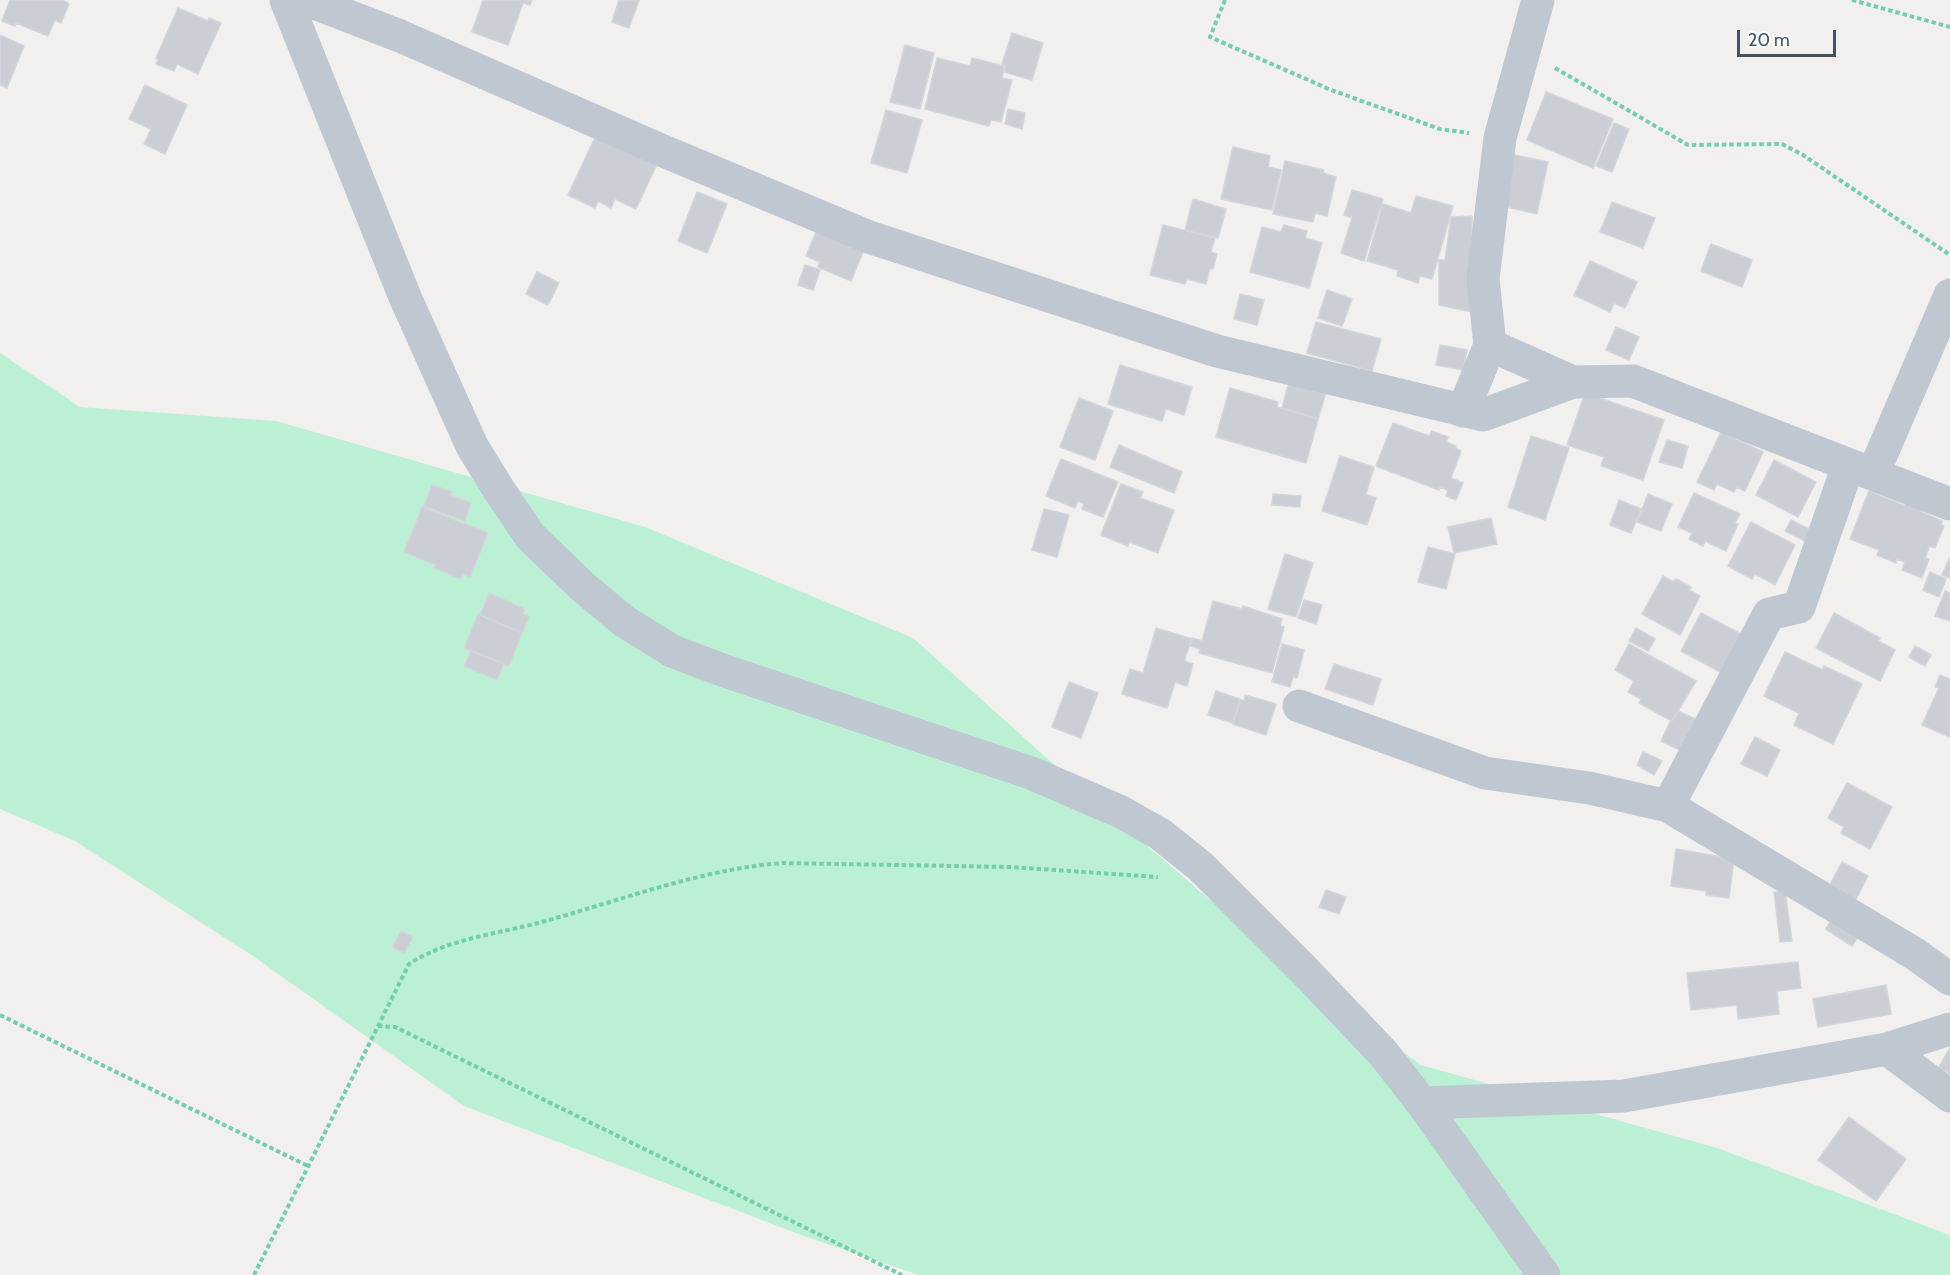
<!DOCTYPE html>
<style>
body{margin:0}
#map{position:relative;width:1950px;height:1275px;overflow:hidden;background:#f2efef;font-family:Cabin,sans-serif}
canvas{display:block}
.scale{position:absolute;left:1737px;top:30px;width:99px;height:27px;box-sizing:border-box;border:3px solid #46515d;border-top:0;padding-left:8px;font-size:18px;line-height:21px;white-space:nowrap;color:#46515d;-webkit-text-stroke:4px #fff;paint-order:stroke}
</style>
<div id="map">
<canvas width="1950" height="1275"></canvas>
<div class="scale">20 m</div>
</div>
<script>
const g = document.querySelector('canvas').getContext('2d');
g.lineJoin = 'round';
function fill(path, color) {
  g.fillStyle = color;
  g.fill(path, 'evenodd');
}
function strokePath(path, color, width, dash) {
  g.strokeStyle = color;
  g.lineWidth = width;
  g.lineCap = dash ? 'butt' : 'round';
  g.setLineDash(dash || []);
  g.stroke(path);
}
fill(new Path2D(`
 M 0,353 L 80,407 L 276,421 L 645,527 L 913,638 L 1079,787 L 1290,969 L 1421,1065 L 1717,1148 L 1950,1235 L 1950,1275 L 919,1275 L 801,1235 L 464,1106 L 253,956 L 75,841 L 0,809 Z`), '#bcf0d4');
const building = new Path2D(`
 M 10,0 L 63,0 L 69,4 L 61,23 L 55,20 L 48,36 L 16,23 L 15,26 L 2,21 Z
 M 483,0 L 532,0 L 530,5 L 523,3 L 508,45 L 472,32 Z
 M 619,0 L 639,0 L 629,28 L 612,22 Z
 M 178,8 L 208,21 L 209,18 L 221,23 L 198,74 L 177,64 L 174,71 L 156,64 L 158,59 L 156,58 Z
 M 1012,33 L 1043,43 L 1032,80 L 1004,72 L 1006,66 L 1002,64 Z
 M 0,35 L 24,46 L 7,88 L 0,85 Z
 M 905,45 L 934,53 L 920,109 L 890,102 Z
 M 937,58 L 970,66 L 972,58 L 1004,66 L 1002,78 L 1012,80 L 1001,122 L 991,120 L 989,126 L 925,109 Z
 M 145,85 L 187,105 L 165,154 L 144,144 L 151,129 L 129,119 Z
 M 1546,92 L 1613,119 L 1593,168 L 1527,140 Z
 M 1008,109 L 1025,113 L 1022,129 L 1005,124 Z
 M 886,110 L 922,120 L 907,173 L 871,163 Z
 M 1614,123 L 1629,129 L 1612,172 L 1596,166 Z
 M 598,131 L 659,160 L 636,209 L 615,199 L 611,208 L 598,201 L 595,208 L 568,195 Z
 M 1233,147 L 1270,156 L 1268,167 L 1281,170 L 1272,210 L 1221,199 Z
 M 1505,153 L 1548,162 L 1537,214 L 1494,204 Z
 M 1285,161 L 1324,170 L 1323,173 L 1336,177 L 1327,216 L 1315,213 L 1313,222 L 1273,214 Z
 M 1352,190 L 1383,199 L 1364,261 L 1341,253 L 1352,218 L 1344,215 Z
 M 697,192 L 727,204 L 707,253 L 678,241 Z
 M 1416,196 L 1453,206 L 1432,279 L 1420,276 L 1418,283 L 1397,276 L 1398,270 L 1367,261 L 1383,204 L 1411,213 Z
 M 1193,199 L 1226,209 L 1218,238 L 1185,230 Z
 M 1612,202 L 1655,218 L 1643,248 L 1600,232 Z
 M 1472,216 L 1472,312 L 1439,305 L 1439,260 L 1445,260 L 1451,217 Z
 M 819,225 L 866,245 L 851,281 L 818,267 L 820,262 L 806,256 Z
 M 1163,225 L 1215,238 L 1211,252 L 1217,254 L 1213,269 L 1210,268 L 1206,284 L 1187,279 L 1185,284 L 1150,275 Z
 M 1284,225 L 1307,231 L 1305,238 L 1322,243 L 1309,288 L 1250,272 L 1262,227 L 1281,232 Z
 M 1711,244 L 1752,260 L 1742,287 L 1701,271 Z
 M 1590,261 L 1637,282 L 1625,308 L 1614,303 L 1610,312 L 1574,295 Z
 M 805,265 L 820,270 L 813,290 L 798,285 Z
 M 537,272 L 559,283 L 548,305 L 526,294 Z
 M 1327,290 L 1352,299 L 1342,326 L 1318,318 Z
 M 1240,294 L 1264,300 L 1257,325 L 1234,319 Z
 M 1316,322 L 1381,339 L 1372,371 L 1307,353 Z
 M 1616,327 L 1639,337 L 1629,360 L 1606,350 Z
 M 1440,345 L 1467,350 L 1463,370 L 1436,365 Z
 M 1120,365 L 1192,387 L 1184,415 L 1166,409 L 1162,421 L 1108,404 Z
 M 1290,378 L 1327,389 L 1318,419 L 1282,408 Z
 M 1230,388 L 1278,402 L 1277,407 L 1318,419 L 1306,463 L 1216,437 Z
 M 1585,393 L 1664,420 L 1643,480 L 1601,466 L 1604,457 L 1567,445 Z
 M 1079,398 L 1113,411 L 1095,460 L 1060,447 Z
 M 1393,423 L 1429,436 L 1432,431 L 1448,437 L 1446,442 L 1456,446 L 1455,448 L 1461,451 L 1451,478 L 1463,483 L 1456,500 L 1446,496 L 1448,490 L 1440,487 L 1439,490 L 1376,466 Z
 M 1721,432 L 1763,452 L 1745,491 L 1736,487 L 1734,492 L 1717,484 L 1714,490 L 1697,482 Z
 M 1531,436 L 1569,448 L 1545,520 L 1508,507 Z
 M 1667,440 L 1688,446 L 1682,468 L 1659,462 Z
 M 1119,445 L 1182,472 L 1174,493 L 1110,467 Z
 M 1340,456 L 1374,467 L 1366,494 L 1376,498 L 1367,525 L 1322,511 Z
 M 1061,459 L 1118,482 L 1103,517 L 1082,509 L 1084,504 L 1078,501 L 1075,508 L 1046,496 Z
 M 1774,460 L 1816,482 L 1798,517 L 1756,495 Z
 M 1121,484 L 1143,492 L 1140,498 L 1174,510 L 1158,553 L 1129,542 L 1128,546 L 1101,535 Z
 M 432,485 L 452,492 L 450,495 L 471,503 L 465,521 L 424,506 Z
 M 1869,491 L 1905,506 L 1907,501 L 1924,507 L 1922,512 L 1942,521 L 1941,525 L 1944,526 L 1935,548 L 1930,546 L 1925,558 L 1929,559 L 1922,578 L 1902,570 L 1905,562 L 1897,559 L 1896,563 L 1877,555 L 1879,550 L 1850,539 Z
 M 1694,493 L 1740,514 L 1735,523 L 1738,524 L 1726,551 L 1705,541 L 1703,546 L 1689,539 L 1692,533 L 1678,527 Z
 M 1273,494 L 1301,496 L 1300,507 L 1272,505 Z
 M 1648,494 L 1672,504 L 1661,531 L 1637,522 Z
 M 1619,500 L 1641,509 L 1631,533 L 1610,525 Z
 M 422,507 L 488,533 L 470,577 L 463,574 L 461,579 L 434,568 L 436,565 L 404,552 Z
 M 1044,509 L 1069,515 L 1057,557 L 1032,550 Z
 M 1491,518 L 1497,544 L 1454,553 L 1448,527 Z
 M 1791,520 L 1811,530 L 1805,541 L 1785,531 Z
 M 1751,522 L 1795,545 L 1775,585 L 1755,574 L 1752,579 L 1728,566 Z
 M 1428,547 L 1455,554 L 1446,589 L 1418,582 Z
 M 1285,554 L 1313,563 L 1296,617 L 1268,609 Z
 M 1950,557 L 1950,578 L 1942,575 Z
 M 1930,572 L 1946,579 L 1939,597 L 1923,590 Z
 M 1663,576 L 1673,582 L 1676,579 L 1691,587 L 1689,590 L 1700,596 L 1680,635 L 1642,614 Z
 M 1945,591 L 1950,593 L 1950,621 L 1935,616 Z
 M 489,593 L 525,609 L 523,614 L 529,617 L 522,633 L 480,615 Z
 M 1304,600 L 1322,605 L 1316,624 L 1298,618 Z
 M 1213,601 L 1242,609 L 1243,606 L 1282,619 L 1280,626 L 1284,627 L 1272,673 L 1199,653 L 1200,649 L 1190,646 L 1192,638 L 1202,641 Z
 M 1701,613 L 1743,635 L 1722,673 L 1681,651 Z
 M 1834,613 L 1880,638 L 1878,641 L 1895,650 L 1880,681 L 1816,648 Z
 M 478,614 L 522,633 L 509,666 L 464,648 Z
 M 1156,628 L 1192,639 L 1184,661 L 1193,664 L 1187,686 L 1175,682 L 1167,708 L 1122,694 L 1130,669 L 1143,673 Z
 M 1636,628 L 1655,639 L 1648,651 L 1629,641 Z
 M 1282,644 L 1304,650 L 1297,678 L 1293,677 L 1290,687 L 1272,682 Z
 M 1629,644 L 1696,681 L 1672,721 L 1639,703 L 1641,699 L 1628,692 L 1634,681 L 1615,670 Z
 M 1915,646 L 1931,655 L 1925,666 L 1909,657 Z
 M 471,650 L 504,664 L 497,680 L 464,666 Z
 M 1785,652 L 1823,670 L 1824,666 L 1862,684 L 1833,744 L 1794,725 L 1799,713 L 1764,696 Z
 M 1334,664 L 1381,679 L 1373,705 L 1325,689 Z
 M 1940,675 L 1950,679 L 1950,737 L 1922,725 L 1939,688 L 1935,687 Z
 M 1069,682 L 1098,693 L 1081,738 L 1052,727 Z
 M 1216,691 L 1240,699 L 1233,723 L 1208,715 Z
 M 1245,695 L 1276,704 L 1266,735 L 1233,724 L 1241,700 L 1244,701 Z
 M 1678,711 L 1697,720 L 1682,751 L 1661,741 L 1671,720 L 1672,721 Z
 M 1755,737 L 1780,750 L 1767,776 L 1741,764 Z
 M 1643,752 L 1662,761 L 1654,775 L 1637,765 Z
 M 1847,783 L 1892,807 L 1870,849 L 1841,833 L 1844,827 L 1828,818 Z
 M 1676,849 L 1734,859 L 1729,898 L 1706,895 L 1706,891 L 1671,886 Z
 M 1842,862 L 1868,876 L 1855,901 L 1829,886 Z
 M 1326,890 L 1346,897 L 1339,914 L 1319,907 Z
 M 1785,891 L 1792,941 L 1780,942 L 1774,892 Z
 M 1833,918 L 1859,935 L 1852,946 L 1826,929 Z
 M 401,931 L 413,937 L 404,953 L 392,947 Z
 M 1798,962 L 1801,988 L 1777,991 L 1779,1014 L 1738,1019 L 1737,1005 L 1691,1010 L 1687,973 Z
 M 1886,985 L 1891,1014 L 1818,1027 L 1813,999 Z
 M 1950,1048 L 1950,1074 L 1939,1067 Z
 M 1849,1117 L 1906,1159 L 1876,1201 L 1818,1160 Z`);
fill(building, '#cbced4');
strokePath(building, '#d3d5db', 1.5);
strokePath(new Path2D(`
 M 1225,0 L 1210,37 L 1331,90 L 1440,129 L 1469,133
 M 1852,0 L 1950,27
 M 1555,68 L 1688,145 L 1782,144 L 1803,155 L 1950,255
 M 0,1015 L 308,1166
 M 378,1026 L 395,1027 L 902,1275
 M 254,1275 L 409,964 C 452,936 508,933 556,918 C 630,897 705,869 782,863 L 1010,867 L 1158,877`), '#73cfa8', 4, [4.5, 3]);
strokePath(new Path2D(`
 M 286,0 L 405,297 L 472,446 L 499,490 L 530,536 L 583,587 L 624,621 L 672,651 L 725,671 L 1031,773 L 1121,812 L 1160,834 L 1200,866 L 1304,970 L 1383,1053 L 1422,1103 L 1544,1275
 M 307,0 L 400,36 L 661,150 L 869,237 L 1217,351 L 1483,415 L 1573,382 L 1633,381 L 1950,504
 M 1490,345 L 1573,382
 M 1463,411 L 1490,345 L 1483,279 L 1500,138 L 1538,0
 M 1873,474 L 1950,295
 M 1299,706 L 1485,773 L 1589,788 L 1668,806 L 1915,954 L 1950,979
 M 1668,806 L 1769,614 L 1799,607 L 1848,466
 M 1950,1029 L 1887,1049 L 1950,1096
 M 1422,1103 L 1624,1096 L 1887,1049`), '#bfc8d1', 33);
</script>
